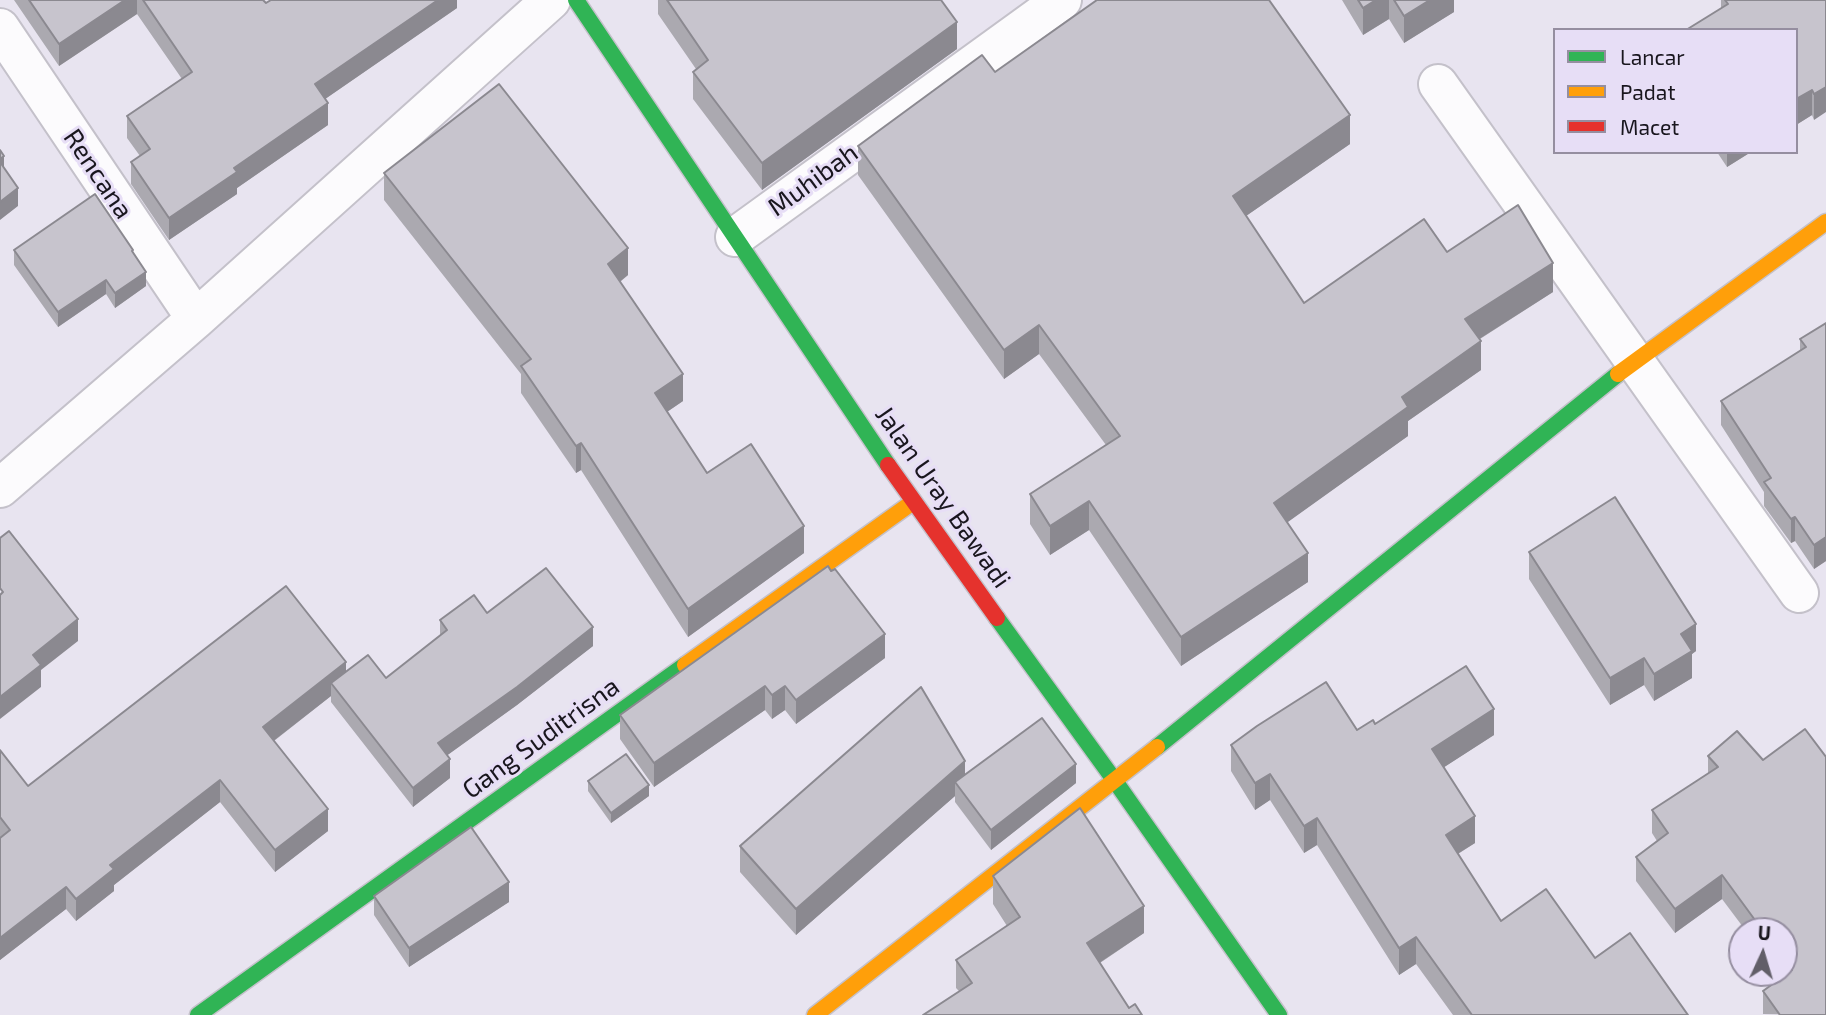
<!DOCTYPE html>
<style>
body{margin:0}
#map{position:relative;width:1826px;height:1015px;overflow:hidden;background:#e8e4f0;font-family:"Exo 2",sans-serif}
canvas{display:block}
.legend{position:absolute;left:1553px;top:28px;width:245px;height:126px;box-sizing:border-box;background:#e7def6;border:2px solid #958ea0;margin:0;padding:9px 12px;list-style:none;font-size:21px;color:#19161e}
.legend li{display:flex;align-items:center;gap:14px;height:35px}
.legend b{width:35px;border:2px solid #958ea0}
.north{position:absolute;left:1728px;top:917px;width:70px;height:70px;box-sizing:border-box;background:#e7def6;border:2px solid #958ea0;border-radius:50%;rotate:4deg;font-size:19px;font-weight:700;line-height:28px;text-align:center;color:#19161e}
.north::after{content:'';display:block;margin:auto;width:24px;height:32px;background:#615e68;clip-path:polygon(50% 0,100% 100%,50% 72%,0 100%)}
</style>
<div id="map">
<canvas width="1826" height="1015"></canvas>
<ul class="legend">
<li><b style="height:9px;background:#30b455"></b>Lancar</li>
<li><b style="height:9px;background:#ff9f0a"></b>Padat</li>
<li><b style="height:9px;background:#e5322d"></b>Macet</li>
</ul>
<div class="north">U</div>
</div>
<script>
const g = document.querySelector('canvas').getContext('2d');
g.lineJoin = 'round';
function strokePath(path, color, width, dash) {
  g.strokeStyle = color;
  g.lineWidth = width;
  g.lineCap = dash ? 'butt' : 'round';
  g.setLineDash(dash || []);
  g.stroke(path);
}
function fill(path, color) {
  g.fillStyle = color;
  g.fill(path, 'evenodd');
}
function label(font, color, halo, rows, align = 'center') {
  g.font = font + ' "Exo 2",sans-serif';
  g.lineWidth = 6;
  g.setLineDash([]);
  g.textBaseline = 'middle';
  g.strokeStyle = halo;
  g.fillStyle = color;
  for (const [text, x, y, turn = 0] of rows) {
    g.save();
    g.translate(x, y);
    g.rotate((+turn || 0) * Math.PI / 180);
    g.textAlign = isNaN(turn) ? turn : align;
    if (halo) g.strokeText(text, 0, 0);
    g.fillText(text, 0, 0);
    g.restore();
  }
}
const street = new Path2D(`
 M 0,28 L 196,319
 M 1438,84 L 1799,593
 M 735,237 L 1062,0
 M 0,488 L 196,319 L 551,0`);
const fast = new Path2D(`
 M 576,0 L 888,465
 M 997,618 L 1115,781 L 1279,1015
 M 1157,747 L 1618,374
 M 198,1015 L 685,665`);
const slow = new Path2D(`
 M 1618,374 L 1826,222
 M 685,665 L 913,502
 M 815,1015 L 1157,747`);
const jam = new Path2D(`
 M 888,465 L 997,618`);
strokePath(street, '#c4c1ca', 42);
strokePath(fast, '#c4c1ca', 19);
strokePath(slow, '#c4c1ca', 19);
strokePath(jam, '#c4c1ca', 19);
strokePath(street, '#fcfbfd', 38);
strokePath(fast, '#30b455', 16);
strokePath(slow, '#ff9f0a', 16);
strokePath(jam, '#e5322d', 16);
fill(new Path2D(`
 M 14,0 L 263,0 L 266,3 L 457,0 L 457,8 L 325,99 L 328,125 L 237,188 L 237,194 L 169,240 L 131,184 L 131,162 L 140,156 L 127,138 L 127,116 L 182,79 L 137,14 L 59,66 Z
 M 658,0 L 941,0 L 957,49 L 762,190 L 693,99 L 693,72 L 696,69 L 658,14 Z
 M 1342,0 L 1454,0 L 1454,12 L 1404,43 L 1389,19 L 1363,35 Z
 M 1721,0 L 1826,0 L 1814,120 L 1812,115 L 1796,125 L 1796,30 L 1721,8 Z
 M 995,72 L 1350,144 L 1246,216 L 1304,303 L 1447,252 L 1553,292 L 1480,339 L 1481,370 L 1408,421 L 1408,436 L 1287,522 L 1308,582 L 1181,666 L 1089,530 L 1050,555 L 1030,524 L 1030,494 L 1106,445 L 1039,354 L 1004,379 L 858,175 L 858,146 Z
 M 1717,152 L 1751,152 L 1727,167 Z
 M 384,173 L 628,275 L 620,282 L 683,401 L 667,412 L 707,473 L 804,553 L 688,637 L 581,470 L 576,473 L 521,393 L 521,374 L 384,200 Z
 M 14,250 L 133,253 L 146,286 L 115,308 L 106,294 L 58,327 L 14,265 Z
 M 1826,323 L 1826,561 L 1814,569 L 1795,541 L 1791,543 L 1764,506 L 1764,492 L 1721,425 L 1721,401 L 1800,351 L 1800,339 Z
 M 1529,552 L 1696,651 L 1692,654 L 1692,678 L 1654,701 L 1644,685 L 1610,705 L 1529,579 Z
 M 487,613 L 593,646 L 517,705 L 447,755 L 450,778 L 413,807 L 331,702 L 331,696 L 274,741 L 328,831 L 275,872 L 220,802 L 114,885 L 114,891 L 76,921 L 66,909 L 0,960 L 0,750 L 28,786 L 346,672 L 386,678 L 440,635 L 440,620 Z
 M 885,658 L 796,724 L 785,710 L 772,719 L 765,710 L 654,787 L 620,739 L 620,715 Z
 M 1375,724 L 1494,735 L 1444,767 L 1475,843 L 1458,854 L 1501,921 L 1595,958 L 1688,1015 L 1453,1015 L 1416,964 L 1399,975 L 1317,845 L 1304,853 L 1270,800 L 1255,810 L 1231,771 L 1231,745 L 1357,730 Z
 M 1737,731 L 1826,1015 L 1763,1014 L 1763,991 L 1780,978 L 1777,973 L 1784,973 L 1784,931 L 1746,931 L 1722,899 L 1675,933 L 1636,881 L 1636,857 L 1657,841 L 1652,833 L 1652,810 L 1708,774 L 1708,756 Z
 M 965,774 L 1076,783 L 991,850 L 955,802 L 955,796 L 796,935 L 740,872 L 740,846 Z
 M 588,781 L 649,796 L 611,823 L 588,791 Z
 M 993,876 L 1144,933 L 1100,963 L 1129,1008 L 959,991 L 956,988 L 956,960 L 1007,926 L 993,904 Z
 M 374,896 L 509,902 L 409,967 L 374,915 Z`), '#aba9b0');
fill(new Path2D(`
 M 125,0 L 137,0 L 137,14 L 59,66 L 59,44 Z
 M 438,0 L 457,0 L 457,8 L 315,106 L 315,84 Z
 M 1376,0 L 1389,0 L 1389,19 L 1363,35 L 1363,8 Z
 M 1430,0 L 1454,0 L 1454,12 L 1404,43 L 1404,16 Z
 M 957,22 L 957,49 L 762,190 L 762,163 Z
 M 1826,87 L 1826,112 L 1814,120 L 1814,94 Z
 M 1812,90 L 1812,115 L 1796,125 L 1796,99 Z
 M 328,103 L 328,125 L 237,188 L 237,194 L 169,240 L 169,218 L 234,168 Z
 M 1350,115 L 1350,144 L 1233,225 L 1233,196 Z
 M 1727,152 L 1751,152 L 1727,167 Z
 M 4,156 L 4,174 L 0,177 L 0,159 Z
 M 18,188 L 18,206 L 0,220 L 0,202 Z
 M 628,248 L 628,275 L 608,291 L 608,264 Z
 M 1553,263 L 1553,292 L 1465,348 L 1465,319 Z
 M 146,272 L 146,286 L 115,308 L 115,293 Z
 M 106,280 L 106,294 L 58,327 L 58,312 Z
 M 1039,325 L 1039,354 L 1004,379 L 1004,350 Z
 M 1481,341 L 1481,370 L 1408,421 L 1408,436 L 1274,532 L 1274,503 L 1402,397 Z
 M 683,374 L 683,401 L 655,420 L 655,393 Z
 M 581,443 L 581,470 L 576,473 L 576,446 Z
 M 1089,501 L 1089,530 L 1050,555 L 1050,526 Z
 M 1795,517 L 1795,541 L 1791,543 L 1791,519 Z
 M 804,526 L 804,553 L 688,637 L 688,609 Z
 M 1826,537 L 1826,561 L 1814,569 L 1814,545 Z
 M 1308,553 L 1308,582 L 1181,666 L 1181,637 Z
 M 78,619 L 78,641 L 41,670 L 41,687 L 0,719 L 0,697 L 33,655 Z
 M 1696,624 L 1696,651 L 1692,654 L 1692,678 L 1654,701 L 1654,674 L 1681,634 Z
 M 593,627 L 593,646 L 517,705 L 438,762 L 438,743 Z
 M 885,634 L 885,658 L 796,724 L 796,700 Z
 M 1644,658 L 1644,685 L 1610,705 L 1610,678 Z
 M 346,662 L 346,684 L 331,683 L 331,696 L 263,749 L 263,727 Z
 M 765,686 L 765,710 L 654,787 L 654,763 Z
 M 785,686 L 785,710 L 772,719 L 772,695 Z
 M 1494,709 L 1494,735 L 1432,775 L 1432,749 Z
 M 450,759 L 450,778 L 413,807 L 413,788 Z
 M 965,761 L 965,787 L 955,782 L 955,796 L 796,935 L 796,909 Z
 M 1076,764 L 1076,783 L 991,850 L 991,830 Z
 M 1270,774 L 1270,800 L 1255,810 L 1255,783 Z
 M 220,780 L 220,802 L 114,885 L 114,891 L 76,921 L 76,899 L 110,865 Z
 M 649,785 L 649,796 L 611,823 L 611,813 Z
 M 328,809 L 328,831 L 275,872 L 275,850 Z
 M 1475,816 L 1475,843 L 1446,861 L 1446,835 Z
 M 1317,818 L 1317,845 L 1304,853 L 1304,826 Z
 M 1722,875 L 1722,899 L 1675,933 L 1675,909 Z
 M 509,882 L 509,902 L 409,967 L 409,948 Z
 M 66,887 L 66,909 L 0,960 L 0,938 Z
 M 1144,906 L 1144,933 L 1087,971 L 1087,943 Z
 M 1416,937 L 1416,964 L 1399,975 L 1399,948 Z`), '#8b8990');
const building = new Path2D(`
 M 29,0 L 125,0 L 59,44 Z
 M 143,0 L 263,0 L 266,3 L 271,0 L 438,0 L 315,84 L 328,103 L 234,168 L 237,172 L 169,218 L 131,162 L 150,149 L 127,116 L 192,72 Z
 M 667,0 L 941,0 L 957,22 L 762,163 L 693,72 L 708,60 Z
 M 1097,0 L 1269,0 L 1350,115 L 1233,196 L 1304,303 L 1424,219 L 1447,252 L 1518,205 L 1553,263 L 1465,319 L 1481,341 L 1402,397 L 1408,407 L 1274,503 L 1308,553 L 1181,637 L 1089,501 L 1050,526 L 1030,494 L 1120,436 L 1039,325 L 1004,350 L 858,146 L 982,55 L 995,72 Z
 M 1358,0 L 1376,0 L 1363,8 Z
 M 1394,0 L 1430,0 L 1404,16 Z
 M 1725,0 L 1826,0 L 1826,87 L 1814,94 L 1812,90 L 1796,99 L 1796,30 L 1686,30 L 1728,4 Z
 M 499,84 L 628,248 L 608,264 L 683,374 L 655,393 L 707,473 L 751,444 L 804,526 L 688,609 L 581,443 L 576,446 L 521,366 L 531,359 L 384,173 Z
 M 0,150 L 4,156 L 0,159 Z
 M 0,162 L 18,188 L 0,202 Z
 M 95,194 L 133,250 L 132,251 L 146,272 L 115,293 L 106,280 L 58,312 L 14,250 Z
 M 1826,323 L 1826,537 L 1814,545 L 1795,517 L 1791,519 L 1764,482 L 1771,478 L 1721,401 L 1806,347 L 1800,339 Z
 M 1615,497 L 1696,624 L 1681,634 L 1692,651 L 1654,674 L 1644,658 L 1610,678 L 1529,552 Z
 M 9,531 L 78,619 L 33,655 L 41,665 L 0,697 L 0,595 L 3,592 L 0,588 L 0,538 Z
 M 828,566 L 831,571 L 835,569 L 885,634 L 796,700 L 785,686 L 772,695 L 765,686 L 654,763 L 620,715 Z
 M 546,568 L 593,627 L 517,687 L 438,743 L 450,759 L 413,788 L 331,683 L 368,655 L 386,678 L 447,630 L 440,620 L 474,595 L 487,613 Z
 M 286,586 L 346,662 L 263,727 L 328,809 L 275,850 L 220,780 L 110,865 L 114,869 L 76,899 L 66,887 L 0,938 L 0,838 L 10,830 L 0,817 L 0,750 L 28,786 Z
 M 1466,666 L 1494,709 L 1432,749 L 1475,816 L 1446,835 L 1501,921 L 1546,889 L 1595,958 L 1630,933 L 1688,1015 L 1472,1015 L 1416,937 L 1399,948 L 1317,818 L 1304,826 L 1270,774 L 1255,783 L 1231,745 L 1257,726 L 1326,682 L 1357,730 L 1373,720 L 1375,724 Z
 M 921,687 L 965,761 L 796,909 L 740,846 Z
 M 1042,718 L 1076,764 L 991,830 L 955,782 Z
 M 1805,729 L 1826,757 L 1826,1015 L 1780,1015 L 1763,991 L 1792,970 L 1784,959 L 1784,931 L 1763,931 L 1722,875 L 1675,909 L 1636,857 L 1668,833 L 1652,810 L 1718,767 L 1708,756 L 1737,731 L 1763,760 Z
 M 626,754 L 649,785 L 611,813 L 588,781 Z
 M 1080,808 L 1144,906 L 1087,943 L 1129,1008 L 1135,1004 L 1142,1015 L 923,1015 L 972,983 L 956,960 L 1020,917 L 993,876 Z
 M 471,827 L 509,882 L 409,948 L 374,896 Z`);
fill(building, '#c7c4cd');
strokePath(building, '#8b8990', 2);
label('26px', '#19161e', '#e7def6', [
 ["Rencana",98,174,56],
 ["Muhibah",813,180,-36],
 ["Jalan Uray Bawadi",943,497,55],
 ["Gang Suditrisna",541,738,-36]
]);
</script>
